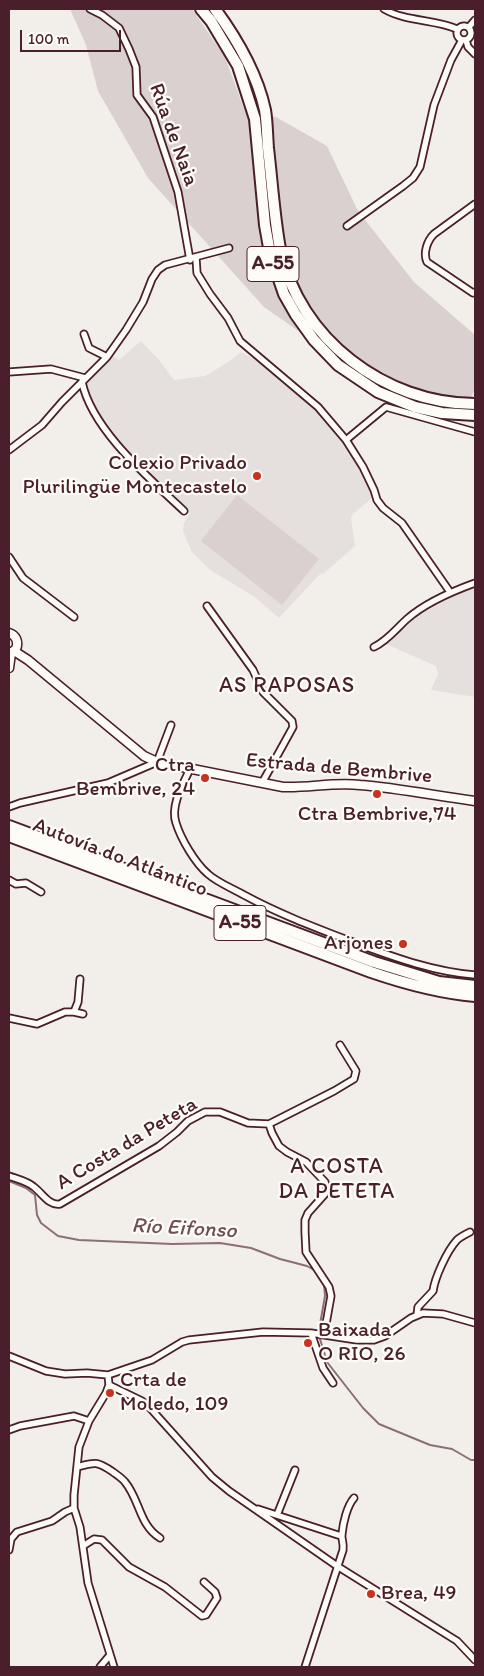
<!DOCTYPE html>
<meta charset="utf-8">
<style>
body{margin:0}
#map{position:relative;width:484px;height:1676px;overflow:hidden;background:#f2efeb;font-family:Itim,sans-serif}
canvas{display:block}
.frame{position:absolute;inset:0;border:10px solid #4a1f2b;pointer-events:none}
.scale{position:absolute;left:20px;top:30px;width:101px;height:22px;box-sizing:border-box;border:2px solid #4a1f2b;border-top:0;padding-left:6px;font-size:15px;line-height:18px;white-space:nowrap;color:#4a1f2b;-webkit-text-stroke:4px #fdfcf7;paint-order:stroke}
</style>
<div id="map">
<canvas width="484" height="1676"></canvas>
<div class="frame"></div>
<div class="scale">100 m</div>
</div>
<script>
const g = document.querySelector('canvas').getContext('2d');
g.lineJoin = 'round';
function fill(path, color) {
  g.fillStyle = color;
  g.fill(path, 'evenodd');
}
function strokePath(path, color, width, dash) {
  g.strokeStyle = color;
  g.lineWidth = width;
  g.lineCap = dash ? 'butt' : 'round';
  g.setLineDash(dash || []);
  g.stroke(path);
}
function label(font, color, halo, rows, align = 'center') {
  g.font = font + ' Itim,sans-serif';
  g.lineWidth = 4.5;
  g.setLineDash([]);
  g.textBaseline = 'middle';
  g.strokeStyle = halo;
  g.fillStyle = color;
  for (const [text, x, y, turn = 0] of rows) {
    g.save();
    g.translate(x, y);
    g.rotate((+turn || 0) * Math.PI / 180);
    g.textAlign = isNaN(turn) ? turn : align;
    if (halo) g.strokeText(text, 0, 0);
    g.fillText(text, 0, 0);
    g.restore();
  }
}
fill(new Path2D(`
 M 141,341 L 159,360 L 174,380 L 205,376 L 230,361 L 241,352 L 272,369 L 313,404 L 340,436 L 356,460 L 373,492 L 372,498 L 353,514 L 351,518 L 355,546 L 323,574 L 321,573 L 279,618 L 255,597 L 210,570 L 192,552 L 183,531 L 184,523 L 190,514 L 129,455 L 96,415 L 85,387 L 86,383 L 113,356 L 119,360 Z
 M 475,588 L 475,697 L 431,690 L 438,674 L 436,666 L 386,644 L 411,620 L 456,594 Z`), '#e5dfdd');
fill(new Path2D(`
 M 70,9 L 192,9 L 225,57 L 244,109 L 276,117 L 327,146 L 358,211 L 414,282 L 475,335 L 475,389 L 463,414 L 404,405 L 264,307 L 148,178 L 98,91 L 86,45 Z
 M 237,495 L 319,559 L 282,605 L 201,541 Z`), '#d9d0cf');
strokePath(new Path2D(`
 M 9,1181 L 26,1188 L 35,1195 L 37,1215 L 41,1223 L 58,1236 L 79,1240 L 172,1244 L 220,1243 L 251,1248 L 280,1259 L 307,1266 L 316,1271
 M 324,1284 L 325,1296 L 319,1330 L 320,1339 L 327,1362 L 363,1408 L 379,1424 L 430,1445 L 452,1449 L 471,1460 L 475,1460`), '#8b6f75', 2);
const street = new Path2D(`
 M 90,9 L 102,15 L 119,28 L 129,49 L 136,67 L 137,95 L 153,117 L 178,192 L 190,260
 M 384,9 C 406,22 434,19 457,29
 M457 33a7 7 0 1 1 14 0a7 7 0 1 1-14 0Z
 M 469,27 L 475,20
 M 466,40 L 468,47 L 475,54
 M 475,204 L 434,234 C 427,241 423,253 427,262 L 473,293 L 475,292
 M 347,226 L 403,186 L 413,178 L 420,167 L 434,105 L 451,60 L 462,40
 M 196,258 L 197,273 L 210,294 L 228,318 L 240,341 L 318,407 L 346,440 L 363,467 L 374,490 L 377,500 L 383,508 L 402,523 L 450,592
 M 84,334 L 89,348 L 107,357
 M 9,372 L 51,369 L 85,378
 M 82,382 C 92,430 149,478 184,511
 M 346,440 L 386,407 L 475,432
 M 9,450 L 42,425 L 62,402 L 107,357 L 126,330 L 143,302 L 152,279 L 158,270 L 165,265 L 229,248
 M 9,557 L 23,578 L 74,617
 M 207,606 L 253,670 L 263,692 L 292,721 L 293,727 L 262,783
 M 374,647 C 387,641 396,629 407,619 C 424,604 453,591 475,583
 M 190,769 C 183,784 170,806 176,823 C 181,839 195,863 208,874 C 218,883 232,888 244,895 C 281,915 319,929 358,944 C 396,958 435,972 475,975
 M 9,807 L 20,803 L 108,783 L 157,762 L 171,725
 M 9,880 L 16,884 L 26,883 L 41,892
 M 74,1012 L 78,1002 L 80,979
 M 9,1018 L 37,1024 L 65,1012 L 74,1012 L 83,1014
 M 269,1124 L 272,1133 L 279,1146 L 287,1152 L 306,1162 L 325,1182 L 327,1188 L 325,1194 L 308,1213 L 305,1220 L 305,1232 L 306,1252 L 329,1287 L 331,1296 L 324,1335
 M 9,1176 C 17,1179 27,1181 34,1187 C 42,1193 49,1206 60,1204 L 159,1146 L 177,1132 L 188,1121 L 205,1112 L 220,1112 L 248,1123 L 269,1124 L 334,1091 L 354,1079 L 356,1071 L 340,1045
 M 417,1315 L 418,1307 L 433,1291 C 435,1277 447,1251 457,1240 C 460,1237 466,1234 470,1232
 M 311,1333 L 323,1368 L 333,1383
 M 9,1356 L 46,1371 L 65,1374 L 87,1373 L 108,1375 L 152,1360 L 182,1342 L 189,1340 L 263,1332 L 311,1333 L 357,1340 L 374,1340 L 385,1336 L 411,1318 L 423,1313 L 443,1314 L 475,1323
 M 108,1375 L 109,1385 L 106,1393 L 89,1421 L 79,1447 L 74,1495 L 74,1508 L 80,1527 L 88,1583 L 114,1667
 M 109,1385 L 142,1401 L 151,1409 L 212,1477 L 229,1491 L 337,1566 L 457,1641 L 475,1660
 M 9,1430 L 20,1426 L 74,1416 L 89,1421
 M 77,1467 C 95,1462 97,1461 113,1472 C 117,1475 122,1478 125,1482 C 140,1500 139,1525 160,1538
 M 258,1509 L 341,1536
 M 277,1515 L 295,1470
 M 83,1546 L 94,1539 L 102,1540 L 129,1567 L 165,1587 L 202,1616 L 206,1615 L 217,1598 L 215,1592 L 204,1582
 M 9,1550 L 11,1539 L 17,1532 L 52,1521 L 65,1512 L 74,1508
 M 100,1667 L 110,1655
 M 305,1667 L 343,1550 C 344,1542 341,1539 342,1534 C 343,1523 347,1506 354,1498`);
const secondary = new Path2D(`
 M 9,633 C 16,635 19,642 16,649 L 9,654
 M 14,651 L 28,660 L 144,756 L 157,762 L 283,787 C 309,788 334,782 360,785 C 398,788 437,796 475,801
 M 9,668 L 11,653`);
const highway = new Path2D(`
 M 201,9 L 211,21 L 238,66 L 255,119 L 265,225 L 270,253 L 284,294 L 296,315 L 314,340 L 338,365 L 378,392 L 415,407 L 442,413 L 475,415
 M 215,9 C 237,39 257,73 265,110 C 267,122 267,135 268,148 C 272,182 274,216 280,249 C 299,339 385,404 475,404
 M 9,826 L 374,962 L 439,982 L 475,986
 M 9,836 L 371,972 C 406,984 439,993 475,996`);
strokePath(street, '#4a1f2b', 9);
strokePath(secondary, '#4a1f2b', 11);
strokePath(highway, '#4a1f2b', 14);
strokePath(street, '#fdfcf7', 5.5);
strokePath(secondary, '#fdfcf7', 8);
strokePath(highway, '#fdfcf7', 10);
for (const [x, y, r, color] of [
 [257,476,5,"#c8321e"],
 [205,778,5,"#c8321e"],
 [377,794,5,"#c8321e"],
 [403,944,5,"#c8321e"],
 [308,1343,5,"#c8321e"],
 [110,1393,5,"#c8321e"],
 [371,1594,5,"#c8321e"]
]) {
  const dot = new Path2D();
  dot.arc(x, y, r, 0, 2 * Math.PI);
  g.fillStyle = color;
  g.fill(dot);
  strokePath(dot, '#fdfcf7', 2);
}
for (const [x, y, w] of [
 [273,264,52],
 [240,923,52]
]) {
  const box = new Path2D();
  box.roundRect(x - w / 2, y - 17.5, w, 35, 4);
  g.fillStyle = '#fdfcf7';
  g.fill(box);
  strokePath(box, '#4a1f2b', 1);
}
label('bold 20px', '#4a1f2b', null, [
 ["A-55",273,264],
 ["A-55",240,923]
]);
label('21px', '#4a1f2b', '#fdfcf7', [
 ["Rúa de Naia",173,135,70],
 ["Estrada de Bembrive",339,769,5],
 ["Autovía do Atlántico",120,858,21],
 ["A Costa da Peteta",127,1144,-31]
]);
label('21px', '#4a1f2b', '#fdfcf7', [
 ["Colexio Privado",247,464],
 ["Plurilingüe Montecastelo",247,488],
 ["Ctra",195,766],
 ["Bembrive, 24",195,790],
 ["Ctra Bembrive,74",377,815,"center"],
 ["Arjones",393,944],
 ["Baixada",318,1331,"left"],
 ["O RIO, 26",318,1355,"left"],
 ["Crta de",120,1381,"left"],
 ["Moledo, 109",120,1405,"left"],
 ["Brea, 49",381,1594,"left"]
], 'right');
g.letterSpacing = '1px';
label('22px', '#4a1f2b', '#fdfcf7', [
 ["AS RAPOSAS",287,686],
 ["A COSTA",337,1167],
 ["DA PETETA",337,1192]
]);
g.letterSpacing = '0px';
label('italic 22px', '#704e56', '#fdfcf7', [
 ["Río Eifonso",184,1229,3]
]);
</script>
